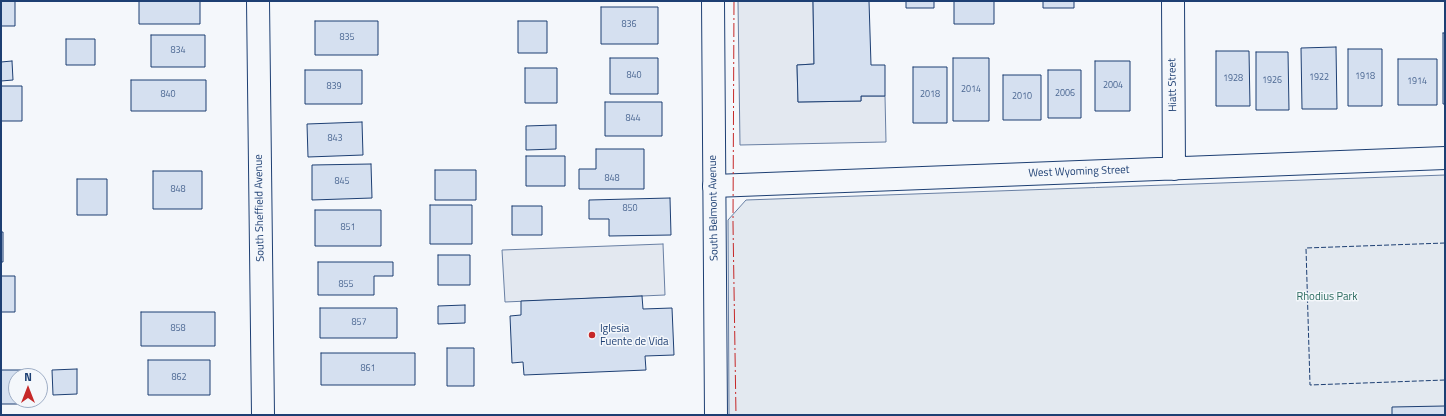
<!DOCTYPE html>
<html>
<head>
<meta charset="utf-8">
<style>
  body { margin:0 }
  #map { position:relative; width:1446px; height:416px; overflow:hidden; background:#f4f7fb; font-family:"Titillium Web",sans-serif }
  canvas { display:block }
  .frame { position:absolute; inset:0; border:2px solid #1d3f73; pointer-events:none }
  .north { position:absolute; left:8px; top:368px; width:40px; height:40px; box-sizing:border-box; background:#f4f7fb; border:1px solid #9eadc5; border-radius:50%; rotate:0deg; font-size:11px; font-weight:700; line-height:16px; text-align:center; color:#1d3f73 }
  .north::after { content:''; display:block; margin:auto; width:14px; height:18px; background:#c62828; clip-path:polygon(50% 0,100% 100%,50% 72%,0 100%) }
</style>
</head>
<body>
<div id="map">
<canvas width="1446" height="416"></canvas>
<div class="frame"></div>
<div class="north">N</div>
</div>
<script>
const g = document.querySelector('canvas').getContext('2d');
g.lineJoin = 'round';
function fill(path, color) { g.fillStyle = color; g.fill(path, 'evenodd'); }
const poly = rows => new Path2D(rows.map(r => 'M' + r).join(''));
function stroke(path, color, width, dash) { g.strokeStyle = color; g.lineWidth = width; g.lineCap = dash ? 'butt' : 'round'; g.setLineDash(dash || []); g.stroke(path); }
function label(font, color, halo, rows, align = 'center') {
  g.font = font + ' "Titillium Web",sans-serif'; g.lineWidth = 3; g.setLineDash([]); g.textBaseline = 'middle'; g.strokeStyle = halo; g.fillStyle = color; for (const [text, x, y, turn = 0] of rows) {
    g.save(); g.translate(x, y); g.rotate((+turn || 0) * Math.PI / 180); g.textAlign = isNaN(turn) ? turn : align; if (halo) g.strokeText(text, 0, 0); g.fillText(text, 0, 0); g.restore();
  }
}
const green = poly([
  [1445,175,1445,415,729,415,728,220,746,200,1445,175]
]);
fill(green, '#e3e9f0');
stroke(green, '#687fa3', 1);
const parking = poly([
  [738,1,813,1,814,64,797,65,798,102,861,101,861,96,885,96,886,142,740,145,738,1],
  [663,244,665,295,505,302,502,250,663,244]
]);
fill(parking, '#e3e8f0');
stroke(parking, '#687fa3', 1);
const building = poly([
  [1,1,15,1,15,26,1,26,1,1],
  [139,1,200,1,200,24,139,24,139,1],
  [813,1,869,1,871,65,885,65,885,96,861,96,861,101,798,102,797,65,814,64,813,1],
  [906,1,934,1,934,8,906,8,906,1],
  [954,1,994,1,994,24,954,24,954,1],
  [1043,1,1074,1,1074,8,1043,8,1043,1],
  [601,7,658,7,658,44,601,44,601,7],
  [315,21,378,21,378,55,315,55,315,21],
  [518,21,547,21,547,53,518,53,518,21],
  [1443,33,1445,33,1445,104,1443,104,1443,33],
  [151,35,205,35,205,67,151,67,151,35],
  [66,39,95,39,95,65,66,65,66,39],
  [1336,47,1337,109,1302,109,1301,48,1336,47],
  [1348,49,1382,49,1382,106,1348,106,1348,49],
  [1216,51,1249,51,1250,106,1216,106,1216,51],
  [1256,52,1288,52,1289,110,1256,110,1256,52],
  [610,58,658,58,658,94,610,94,610,58],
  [953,58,989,58,989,121,953,121,953,58],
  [1398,59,1437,59,1437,105,1398,105,1398,59],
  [12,61,13,80,1,81,1,62,12,61],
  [1095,61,1130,61,1130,111,1095,111,1095,61],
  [913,67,947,67,947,123,913,123,913,67],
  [525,68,557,68,557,103,525,103,525,68],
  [305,70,362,70,362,104,305,104,305,70],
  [1048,70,1081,70,1081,118,1048,118,1048,70],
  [1003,75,1041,75,1041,120,1003,120,1003,75],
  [131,80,206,80,206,111,131,111,131,80],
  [1,86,22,86,22,121,1,121,1,86],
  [605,102,662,102,662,136,605,136,605,102],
  [362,122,363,155,308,157,307,124,362,122],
  [556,125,556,149,526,150,526,126,556,125],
  [596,149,644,149,644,189,579,189,579,169,596,169,596,149],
  [526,156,565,156,565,186,526,186,526,156],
  [371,164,372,198,312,200,312,165,371,164],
  [435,170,476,170,476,200,435,200,435,170],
  [153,171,202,171,202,209,153,209,153,171],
  [77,179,107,179,107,215,77,215,77,179],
  [670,198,671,235,609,236,609,219,589,219,589,200,670,198],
  [430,205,472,205,472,244,430,244,430,205],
  [512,206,542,206,542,235,512,235,512,206],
  [315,210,381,210,381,246,315,246,315,210],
  [1,232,3,232,3,262,1,262,1,232],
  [438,255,470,255,470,285,438,285,438,255],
  [318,262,393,262,393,276,374,276,374,295,318,295,318,262],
  [1,276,15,276,15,312,1,312,1,276],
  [642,296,643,309,672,308,674,355,645,356,646,370,524,375,523,362,512,363,510,316,521,315,521,301,642,296],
  [465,305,465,323,438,324,438,306,465,305],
  [320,308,397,308,397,338,320,338,320,308],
  [141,312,215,312,215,346,141,346,141,312],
  [447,348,474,348,474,386,447,386,447,348],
  [321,353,415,353,415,385,321,385,321,353],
  [148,360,210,360,210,395,148,395,148,360],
  [77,369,77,394,53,395,52,370,77,369],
  [1,370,26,370,26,376,16,376,16,400,26,400,26,404,1,404,1,370],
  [1445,406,1445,415,1392,415,1392,407,1445,406]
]);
fill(building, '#d5e0f0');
stroke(building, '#1d3f73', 1);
const minor = poly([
  [258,1,263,415],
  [1173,1,1174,169],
  [714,186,1445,158]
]);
const secondary = poly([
  [713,1,716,415]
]);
stroke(minor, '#1d3f73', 24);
stroke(secondary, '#1d3f73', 24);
stroke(minor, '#f4f7fb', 22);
stroke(secondary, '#f4f7fb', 22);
stroke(poly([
  [1445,243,1306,248,1310,385,1445,380]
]), '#1d3f73', 1, [5, 2]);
stroke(poly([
  [734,1,733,223,736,415]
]), '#c62828', 1, [14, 3, 2, 3]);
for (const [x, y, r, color] of [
  [592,335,4,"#c62828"]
]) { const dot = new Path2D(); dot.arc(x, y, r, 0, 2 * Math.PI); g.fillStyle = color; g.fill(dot); stroke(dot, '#f4f7fb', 1.5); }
label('9px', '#4b6792', null, [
  ["836",629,25],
  ["835",347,38],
  ["834",178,51],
  ["840",634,76],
  ["1918",1365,77],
  ["1922",1319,78],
  ["1928",1233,79],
  ["1926",1272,81],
  ["1914",1417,82],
  ["2004",1113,86],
  ["839",334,87],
  ["2014",971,90],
  ["2006",1065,94],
  ["840",168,95],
  ["2018",930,95],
  ["2010",1022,97],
  ["844",633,119],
  ["843",335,139],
  ["848",612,179],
  ["845",342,182],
  ["848",178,190],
  ["850",630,209],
  ["851",348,228],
  ["855",346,285],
  ["857",359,323],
  ["858",178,329],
  ["861",368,369],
  ["862",179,378]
]);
label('11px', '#1d3f73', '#f4f7fb', [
  ["Hiatt Street",1173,85,-91],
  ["West Wyoming Street",1079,172,-2],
  ["South Sheffield Avenue",260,208,-91],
  ["South Belmont Avenue",714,208,-91]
]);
label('11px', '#2c6c60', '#f4f7fb', [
  ["Rhodius Park",1327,297]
]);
label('11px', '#1d3f73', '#f4f7fb', [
  ["Iglesia",600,329],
  ["Fuente de Vida",600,342]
], 'left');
</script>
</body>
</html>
